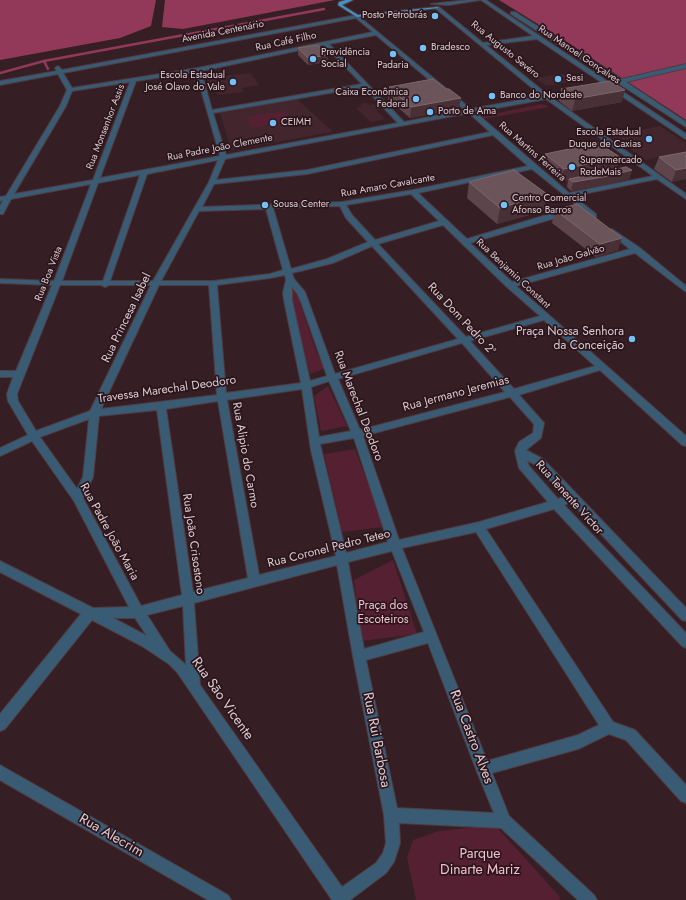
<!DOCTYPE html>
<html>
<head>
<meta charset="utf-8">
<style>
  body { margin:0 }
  canvas { display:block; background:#351f25 }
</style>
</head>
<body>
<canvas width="686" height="900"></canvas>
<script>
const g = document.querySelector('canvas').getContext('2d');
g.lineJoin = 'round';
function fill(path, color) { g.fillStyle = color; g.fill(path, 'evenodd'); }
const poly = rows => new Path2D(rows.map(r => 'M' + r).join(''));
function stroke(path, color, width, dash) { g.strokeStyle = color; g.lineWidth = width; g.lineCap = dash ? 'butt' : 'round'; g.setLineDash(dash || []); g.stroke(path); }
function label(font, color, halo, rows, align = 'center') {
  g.font = font + ' Jost,sans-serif'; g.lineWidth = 3.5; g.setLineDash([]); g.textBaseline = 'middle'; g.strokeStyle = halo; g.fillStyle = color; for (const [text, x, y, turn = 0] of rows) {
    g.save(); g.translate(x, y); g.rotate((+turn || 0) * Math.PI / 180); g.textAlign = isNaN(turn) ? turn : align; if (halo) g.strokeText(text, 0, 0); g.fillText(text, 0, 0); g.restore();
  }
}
fill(poly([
  [250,73,259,85,242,88,244,92,218,95,206,78],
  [570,73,581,80,547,86,535,78],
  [297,99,333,132,231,150,220,113],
  [367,103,369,105,374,104,380,109,376,110,385,119,371,122,356,108,362,106,360,104],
  [660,126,686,143,686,151,646,160,612,136]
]), '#42252d');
fill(poly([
  [541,104,546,105,549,107,484,119,480,117],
  [283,111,292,121,253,128,246,117],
  [292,285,297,294,317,354,326,368,310,374,291,301],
  [328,386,347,426,321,431,314,396],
  [355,449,384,527,342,532,324,454],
  [393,560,417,634,361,641,354,580],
  [495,825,559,896,560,900,416,900,407,857,413,840,439,831]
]), '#542032');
fill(poly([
  [0,0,156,0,151,26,120,38,0,60],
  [165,0,335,0,183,29,162,27],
  [499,0,686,0,686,120,567,42]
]), '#923858');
stroke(poly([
  [44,61,48,69],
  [0,73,44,61,324,9]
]), '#923858', 2.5);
const minor = poly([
  [468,0,480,0,449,5,431,4,468,0],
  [481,0,486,0,686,134,686,139,684,138,537,39,486,45,548,95,575,91,575,93,552,98,686,194,686,199,657,179,573,196,596,214,596,218,593,218,532,169,418,193,467,239,563,210,569,210,569,214,470,243,512,282,630,249,609,233,608,231,612,229,640,248,686,286,686,292,635,253,516,286,686,436,686,446,682,445,600,370,519,395,544,423,541,438,526,450,543,459,686,608,686,621,682,620,571,502,564,505,686,633,686,648,682,646,554,509,486,529,613,722,635,730,686,785,686,803,681,801,626,740,609,734,578,749,492,773,509,816,594,895,597,900,578,900,501,828,399,823,400,843,394,862,386,873,350,900,332,900,177,672,169,664,142,646,92,620,5,729,0,731,0,714,81,614,0,572,0,561,93,608,129,607,74,501,32,441,0,456,0,448,28,435,8,401,7,394,13,377,0,377,0,371,16,371,52,285,0,283,0,279,54,281,91,184,11,199,3,214,0,214,0,206,3,200,0,201,0,197,6,196,60,106,67,90,58,74,0,85,0,81,57,71,55,68,58,66,62,70,357,15,471,109,542,96,435,8,439,7,483,43,533,36,481,0],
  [356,18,373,32,198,68,72,88,63,73,356,18],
  [376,35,465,110,404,122,329,44,376,35],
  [324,45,362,84,212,110,201,71,324,45],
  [196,72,220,156,100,178,136,81,196,72],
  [130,82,93,180,14,194,66,106,72,91,130,82],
  [364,87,398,123,226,155,213,113,364,87],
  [546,99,653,176,569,193,475,112,546,99],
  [469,113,490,132,307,170,216,180,225,159,469,113],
  [493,135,528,166,413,190,342,202,202,207,214,184,307,174,493,135],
  [218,160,209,182,153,281,110,281,147,174,218,160],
  [140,175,103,281,62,281,98,183,140,175],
  [411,194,439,221,375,240,352,215,346,205,411,194],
  [340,206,346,218,368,242,327,259,291,269,273,208,340,206],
  [266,209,283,270,270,274,213,281,161,281,199,211,266,209],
  [443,225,507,287,540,316,466,337,378,244,443,225],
  [372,246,458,339,335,374,305,292,294,279,292,273,333,263,372,246],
  [285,275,286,280,283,293,284,300,301,383,226,393,217,285,270,278,285,275],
  [60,285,101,285,105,287,109,285,151,285,90,411,36,431,18,401,17,394,60,285],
  [159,285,209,285,217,395,101,409,159,285],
  [292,287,297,293,301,302,327,376,310,381,292,300,292,287],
  [544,320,595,366,514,389,470,341,544,320],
  [462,343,505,392,360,430,338,379,462,343],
  [329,381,351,431,319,437,311,387,329,381],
  [302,389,311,450,336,556,259,575,227,400,302,389],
  [510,397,534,424,533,433,519,442,515,451,519,468,548,502,479,522,399,540,363,436,510,397],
  [218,401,248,578,193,592,166,409,218,401],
  [157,410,182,595,141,606,83,498,93,477,99,416,157,410],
  [89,419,83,477,77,489,40,437,89,419],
  [354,438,388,542,346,553,320,444,354,438],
  [527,460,535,465,565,496,558,499,529,466,527,460],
  [476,532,599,725,578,735,487,761,402,548,476,532],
  [392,551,424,632,364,649,348,562,392,551],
  [337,565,353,656,384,815,386,843,383,853,376,863,342,887,200,685,194,603,337,565],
  [183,606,186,665,170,651,147,615,183,606],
  [113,618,135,618,147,636,113,618],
  [428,643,476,769,494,813,397,808,366,660,428,643],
  [511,12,515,12,622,79,686,64,686,68,626,82,686,122,686,127,511,14,511,12],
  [0,765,228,895,231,900,208,900,0,780,0,765]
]);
const major = poly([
  [346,0,353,0,342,5,358,15,437,7,439,8,357,17,338,5,339,2,346,0]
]);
stroke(minor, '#503b41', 2);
stroke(major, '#503b41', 2);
fill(minor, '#395c74');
fill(major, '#4491c2');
fill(poly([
  [298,48,328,55,328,62,308,65,298,55],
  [389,87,446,89,461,98,459,109,410,118,388,99],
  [561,89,622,102,572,111,559,101],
  [686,152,672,182,654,169,659,157],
  [545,154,620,157,616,169,632,170,629,179,607,184,571,191,567,187,568,180,561,182,543,166],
  [469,182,547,194,543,211,497,224,467,198],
  [555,210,618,250,596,257,552,223]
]), '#5e454c');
fill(poly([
  [328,55,328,62,308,65,308,58],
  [625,90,622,102,572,111,575,99],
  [461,98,459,109,410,118,411,107],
  [620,157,616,170,569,179,568,180,561,182,564,169],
  [686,168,686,179,672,182,676,170],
  [632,170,629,179,607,184,571,191,573,182],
  [547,194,543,211,497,224,500,208],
  [622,238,618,250,596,257,600,244]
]), '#483036');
const building = poly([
  [318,45,328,55,308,58,298,48,318,45],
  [433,79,446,89,449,89,461,98,411,107,389,87,433,79],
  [610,81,625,90,575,99,561,89,610,81],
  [598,143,620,157,564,169,545,154,598,143],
  [686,152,686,168,676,170,659,157,686,152],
  [626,167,632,170,609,176,573,182,569,179,626,167],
  [514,170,547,194,500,208,469,182,514,170],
  [577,204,622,238,600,244,555,210,577,204]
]);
fill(building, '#6b545a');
stroke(building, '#7d676d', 1);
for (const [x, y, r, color] of [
  [435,16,4,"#73c1f5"],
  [423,48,4,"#73c1f5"],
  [393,54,4,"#73c1f5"],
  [313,59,4,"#73c1f5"],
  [558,79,4,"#73c1f5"],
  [233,82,4,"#73c1f5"],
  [492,96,4,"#73c1f5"],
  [416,99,4,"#73c1f5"],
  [430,112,4,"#73c1f5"],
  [273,123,4,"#73c1f5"],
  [649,139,4,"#73c1f5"],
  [572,167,4,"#73c1f5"],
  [265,205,4,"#73c1f5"],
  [504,205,4,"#73c1f5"],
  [632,339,4,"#73c1f5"]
]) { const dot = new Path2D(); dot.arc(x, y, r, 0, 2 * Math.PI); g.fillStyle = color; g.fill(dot); stroke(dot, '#2b151c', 1.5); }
label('10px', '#ddcdd1', '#2b151c', [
  ["Posto Petrobrás",427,16,"right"],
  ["Bradesco",431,48],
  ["Previdência",321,53],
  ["Social",321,65],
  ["Padaria",393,66,"center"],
  ["Escola Estadual",225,76,"right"],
  ["José Olavo do Vale",225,88,"right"],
  ["Sesi",566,79],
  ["Caixa Econômica",408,93,"right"],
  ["Federal",408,105,"right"],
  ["Banco do Nordeste",500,96],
  ["Porto de Ama",438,112],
  ["CEIMH",281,123],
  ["Escola Estadual",641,133,"right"],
  ["Duque de Caxias",641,145,"right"],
  ["Supermercado",580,161],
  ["RedeMais",580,173],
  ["Centro Comercial",512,199],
  ["Afonso Barros",512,211],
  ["Sousa Center",273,205]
], 'left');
label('10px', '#ddcdd1', '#2b151c', [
  ["Avenida Centenário",223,32,-11],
  ["Rua Café Filho",286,42,-12],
  ["Rua Augusto Sevéro",505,50,39],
  ["Rua Manoel Gonçalves",579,55,34],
  ["Rua Monsenhor Assis",106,127,-69],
  ["Rua Padre João Clemente",220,148,-11],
  ["Rua Martins Ferreira",532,152,41],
  ["Rua Amaro Cavalcante",388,186,-10],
  ["Rua João Galvão",571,258,-16],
  ["Rua Boa Vista",49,274,-68],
  ["Rua Benjamin Constant",513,274,43]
]);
label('12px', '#ddcdd1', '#2b151c', [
  ["Rua Princesa Isabel",127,318,-64],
  ["Rua Dom Pedro 2ª",461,319,47],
  ["Travessa Marechal Deodoro",167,390,-8],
  ["Rua Jermano Jeremias",456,394,-15],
  ["Rua Marechal Deodoro",358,406,69],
  ["Rua Alipio do Carmo",245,455,80],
  ["Rua Tenente Victor",569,498,48],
  ["Rua Padre João Maria",109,532,61],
  ["Rua João Crisostono",193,544,82],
  ["Rua Coronel Pedro Teteo",329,549,-14]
]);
label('12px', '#ddcdd1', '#2b151c', [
  ["Praça Nossa Senhora",624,332],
  ["da Conceição",624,346]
], 'right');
label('12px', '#f4c0ce', '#2b151c', [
  ["Praça dos",383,606],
  ["Escoteiros",383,620]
]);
label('14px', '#ddcdd1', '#2b151c', [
  ["Rua São Vicente",222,699,55],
  ["Rua Castro Alves",471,737,69],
  ["Rua Rui Barbosa",376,740,79],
  ["Rua Alecrim",111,836,30]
]);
label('14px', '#f4c0ce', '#2b151c', [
  ["Parque",480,855],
  ["Dinarte Mariz",480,871]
]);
</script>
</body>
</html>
